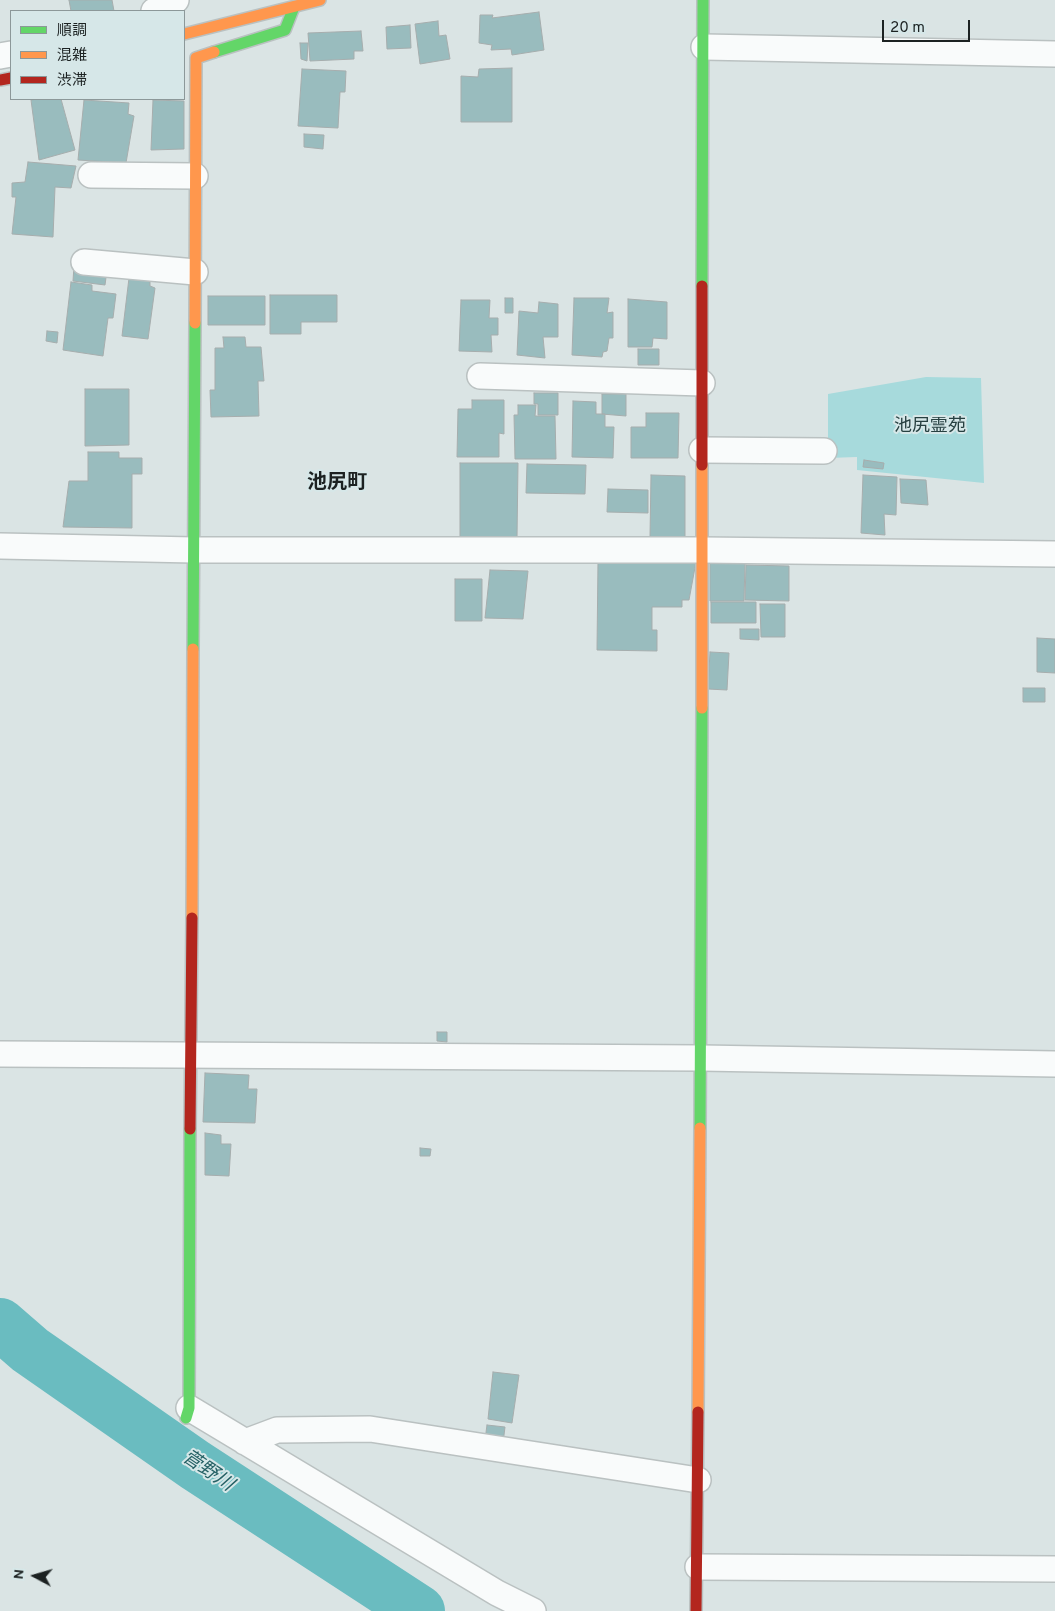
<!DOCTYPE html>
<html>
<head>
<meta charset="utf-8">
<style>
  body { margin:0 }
  #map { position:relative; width:1055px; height:1611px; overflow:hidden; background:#dae4e4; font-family:Overpass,"Noto Sans JP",sans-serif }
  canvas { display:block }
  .legend { position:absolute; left:10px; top:10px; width:175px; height:90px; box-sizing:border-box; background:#d6e7e8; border:1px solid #8c9899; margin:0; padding:6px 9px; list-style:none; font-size:15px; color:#1c2222 }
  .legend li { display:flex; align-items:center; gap:10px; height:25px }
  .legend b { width:25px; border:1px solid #8c9899 }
  .north { position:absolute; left:10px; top:1551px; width:50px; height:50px; -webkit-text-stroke:4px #d6e7e8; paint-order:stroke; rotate:276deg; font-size:14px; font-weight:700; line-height:20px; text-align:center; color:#1c2222 }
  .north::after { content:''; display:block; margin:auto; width:18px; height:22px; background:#1c2222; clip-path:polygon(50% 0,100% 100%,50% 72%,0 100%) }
  .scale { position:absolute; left:882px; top:20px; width:88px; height:22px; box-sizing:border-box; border:2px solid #1c2222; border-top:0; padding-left:6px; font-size:15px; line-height:18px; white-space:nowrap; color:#1c2222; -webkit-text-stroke:4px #d6e7e8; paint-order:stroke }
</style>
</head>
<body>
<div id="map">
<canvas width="1055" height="1611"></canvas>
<ul class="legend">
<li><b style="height:6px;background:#63d668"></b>順調</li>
<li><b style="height:6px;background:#ff974d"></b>混雑</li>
<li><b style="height:6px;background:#b3261e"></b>渋滞</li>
</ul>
<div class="north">N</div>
<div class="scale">20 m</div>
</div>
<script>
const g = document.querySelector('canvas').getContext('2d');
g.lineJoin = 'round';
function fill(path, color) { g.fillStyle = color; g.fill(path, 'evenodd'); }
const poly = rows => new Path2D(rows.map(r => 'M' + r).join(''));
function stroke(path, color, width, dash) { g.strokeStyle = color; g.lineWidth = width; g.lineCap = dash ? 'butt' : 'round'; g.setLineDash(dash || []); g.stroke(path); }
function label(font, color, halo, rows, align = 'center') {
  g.font = font + ' Overpass,"Noto Sans JP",sans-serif'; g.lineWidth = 4; g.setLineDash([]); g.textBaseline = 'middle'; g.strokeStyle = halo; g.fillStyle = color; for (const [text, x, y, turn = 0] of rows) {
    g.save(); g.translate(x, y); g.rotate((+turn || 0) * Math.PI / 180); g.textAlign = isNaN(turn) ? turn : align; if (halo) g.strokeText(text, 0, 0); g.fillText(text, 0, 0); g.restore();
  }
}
fill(poly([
  [926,377,981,378,984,483,857,470,857,457,828,458,828,394]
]), '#a7dadc');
stroke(poly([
  [0,1324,30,1350,195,1465,419,1611]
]), '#6abcc0', 52);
const building = poly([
  [69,0,112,0,114,11,71,11,69,0],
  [539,12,544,50,512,55,511,49,491,50,492,45,479,43,480,15,493,15,492,18,539,12],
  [438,21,439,36,446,35,450,59,420,64,415,24,438,21],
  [410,25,411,48,387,49,386,27,410,25],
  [361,31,363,51,354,51,354,59,310,61,308,33,361,31],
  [300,43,308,43,307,61,301,59,300,43],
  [512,68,512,122,461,122,461,76,478,77,479,69,512,68],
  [302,69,346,71,345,92,340,92,338,128,298,126,302,69],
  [37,99,61,99,75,150,39,160,31,100,37,99],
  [84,100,129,103,128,114,134,116,126,163,78,160,84,100],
  [153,100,184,101,184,149,151,150,153,100],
  [304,134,324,135,323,149,304,147,304,134],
  [28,162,76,166,71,188,55,187,53,237,12,234,16,197,12,197,12,183,25,182,28,162],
  [74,266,107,270,105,285,73,281,74,266],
  [129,278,150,281,150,286,155,288,148,339,122,336,129,278],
  [71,282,92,285,92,291,116,294,113,318,108,318,103,356,63,350,71,282],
  [270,295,337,295,337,322,301,322,301,334,270,334,270,295],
  [208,296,265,296,265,325,208,325,208,296],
  [505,298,513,298,513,313,505,313,505,298],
  [574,298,609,298,607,313,613,312,613,338,609,338,607,351,603,352,602,357,572,355,574,298],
  [628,299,667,302,667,339,653,338,652,347,628,347,628,299],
  [461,300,490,300,489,318,498,318,498,335,491,335,492,352,459,351,461,300],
  [539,302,558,304,558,337,543,337,545,358,517,355,519,311,538,313,539,302],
  [47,331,58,332,57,343,46,341,47,331],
  [223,337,245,337,246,347,261,347,264,381,258,381,259,416,211,417,210,390,215,390,215,348,224,348,223,337],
  [638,349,659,349,659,365,638,365,638,349],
  [85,389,129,389,129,445,85,446,85,389],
  [534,393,558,393,558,415,538,415,538,404,534,404,534,393],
  [602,394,626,394,626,416,602,414,602,394],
  [472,400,504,400,504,434,499,433,499,457,457,457,458,409,472,409,472,400],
  [573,401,596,402,596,414,605,414,605,427,614,427,613,458,572,457,573,401],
  [518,405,536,405,535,416,555,416,556,459,515,459,514,415,518,415,518,405],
  [646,413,679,413,678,458,631,458,631,427,646,427,646,413],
  [88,452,119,452,119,458,142,458,142,474,132,474,132,528,63,527,69,481,88,481,88,452],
  [864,460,884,463,883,469,863,467,864,460],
  [460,463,518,463,517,538,460,538,460,463],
  [527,464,586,465,585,494,526,493,527,464],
  [651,475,685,476,685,537,650,537,651,475],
  [863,475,897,477,896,515,884,514,885,535,861,533,863,475],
  [900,479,926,480,928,505,901,503,900,479],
  [608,489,648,490,648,513,607,512,608,489],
  [598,561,696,562,689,600,682,600,682,607,652,607,652,630,657,630,657,651,597,650,598,561],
  [710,562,745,562,744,601,710,601,710,562],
  [746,565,789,566,789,601,745,600,746,565],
  [490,570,528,571,523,619,485,618,490,570],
  [455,579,482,579,482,621,455,621,455,579],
  [711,602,756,602,756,623,711,623,711,602],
  [760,604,785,604,785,637,761,637,760,604],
  [740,629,759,629,759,640,740,639,740,629],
  [1037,638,1055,639,1055,673,1037,672,1037,638],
  [710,652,729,653,727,690,708,689,710,652],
  [1023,688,1045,688,1045,702,1023,702,1023,688],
  [437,1032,447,1032,447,1042,437,1041,437,1032],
  [205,1073,249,1075,248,1089,257,1089,255,1123,203,1122,205,1073],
  [205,1133,221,1135,221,1144,231,1144,229,1176,205,1175,205,1133],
  [420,1148,431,1149,430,1156,420,1156,420,1148],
  [493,1372,519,1375,512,1423,488,1419,493,1372],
  [487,1425,505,1427,503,1443,485,1440,487,1425]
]);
fill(building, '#99bcbe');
stroke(building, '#a6adad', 1);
const street = poly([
  [154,11,176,0],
  [704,47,1055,54],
  [0,56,11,54],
  [91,175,195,176],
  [84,262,195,272],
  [480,376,702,383],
  [702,450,824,451],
  [0,546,194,550,702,550,1055,554],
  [0,1054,701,1058,1055,1064],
  [189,1408,497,1593,533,1611],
  [245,1442,277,1430,370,1429,698,1480],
  [698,1567,1055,1569]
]);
const fast = poly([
  [214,52,285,30,294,7],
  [702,286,703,0],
  [193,649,195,323],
  [700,1128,702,708],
  [186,1418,189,1408,190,1129]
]);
const slow = poly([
  [184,34,320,0],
  [195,323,196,58,214,52],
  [702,708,702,465],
  [192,918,193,649],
  [698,1412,700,1128]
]);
const jam = poly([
  [0,80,11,78],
  [702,465,702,286],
  [190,1129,192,918],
  [696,1611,698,1412]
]);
stroke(street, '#bac1c1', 28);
stroke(fast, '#bac1c1', 14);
stroke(slow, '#bac1c1', 14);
stroke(jam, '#bac1c1', 14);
stroke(street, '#f9fbfb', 25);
stroke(fast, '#63d668', 11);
stroke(slow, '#ff974d', 11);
stroke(jam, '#b3261e', 11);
label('18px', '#274041', '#d6e7e8', [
  ["池尻霊苑",930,427]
]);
label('italic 19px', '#256165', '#d6e7e8', [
  ["菅野川",207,1472,34]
]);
label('bold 20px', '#1c2222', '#d6e7e8', [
  ["池尻町",337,484]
]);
</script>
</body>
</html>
